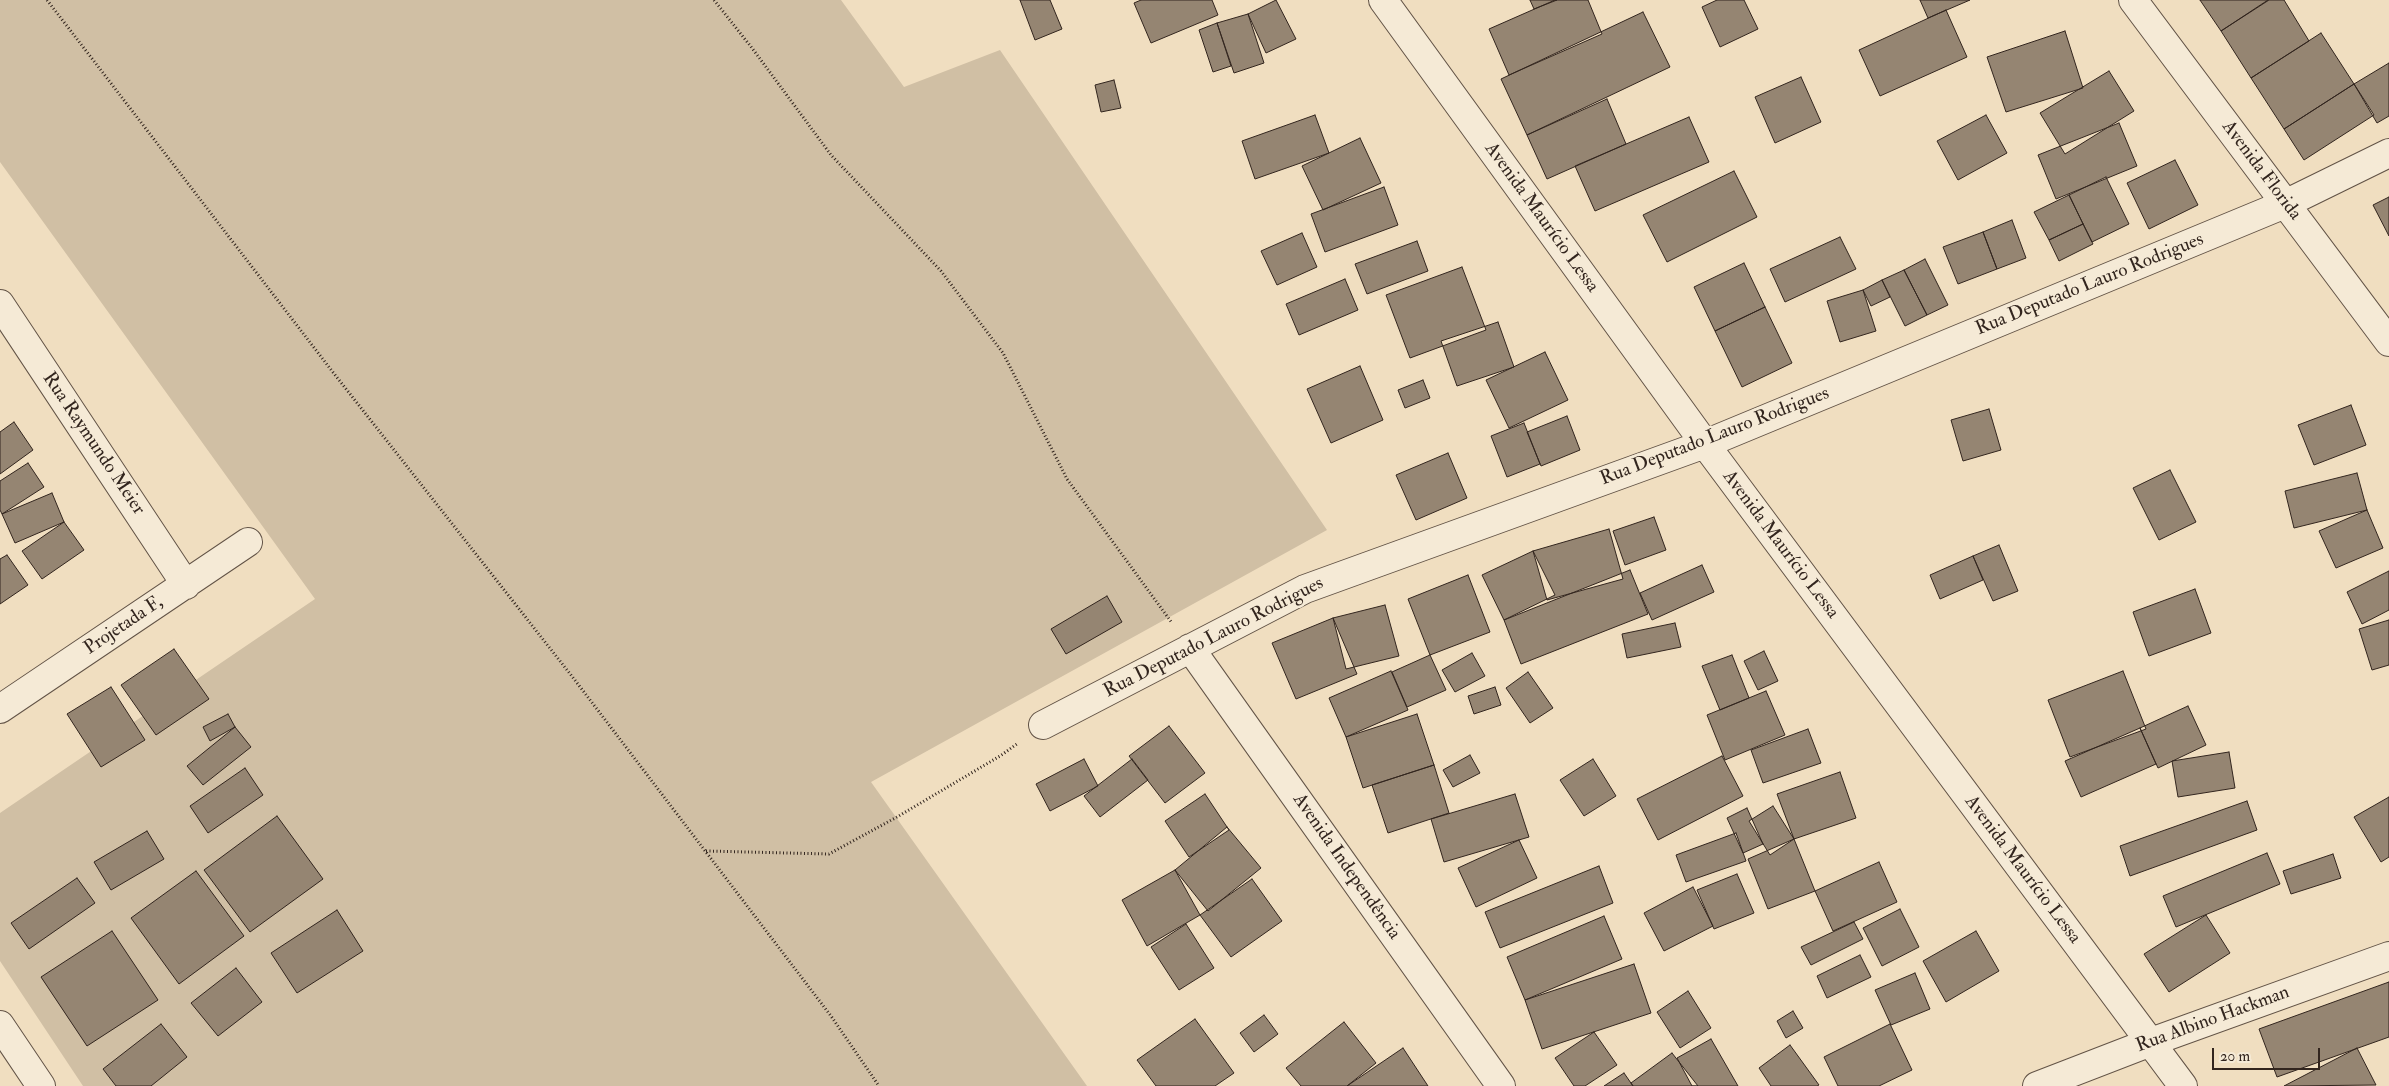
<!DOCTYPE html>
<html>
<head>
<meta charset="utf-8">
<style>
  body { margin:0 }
  #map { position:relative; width:2389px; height:1086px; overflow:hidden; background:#f0dec0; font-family:"IM FELL Double Pica",serif }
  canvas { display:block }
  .scale { position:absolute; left:2212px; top:1048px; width:108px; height:22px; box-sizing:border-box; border:2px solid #32251e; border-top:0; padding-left:6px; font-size:15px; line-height:18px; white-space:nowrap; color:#32251e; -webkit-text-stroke:4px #f5ead6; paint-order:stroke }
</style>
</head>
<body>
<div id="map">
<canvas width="2389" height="1086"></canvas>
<div class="scale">20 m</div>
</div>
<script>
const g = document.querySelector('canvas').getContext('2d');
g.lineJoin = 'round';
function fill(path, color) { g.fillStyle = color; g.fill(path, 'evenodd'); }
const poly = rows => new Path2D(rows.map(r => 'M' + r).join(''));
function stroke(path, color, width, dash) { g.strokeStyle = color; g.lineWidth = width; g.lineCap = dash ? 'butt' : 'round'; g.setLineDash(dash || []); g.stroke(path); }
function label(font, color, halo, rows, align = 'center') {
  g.font = font + ' "IM FELL Double Pica",serif'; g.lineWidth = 5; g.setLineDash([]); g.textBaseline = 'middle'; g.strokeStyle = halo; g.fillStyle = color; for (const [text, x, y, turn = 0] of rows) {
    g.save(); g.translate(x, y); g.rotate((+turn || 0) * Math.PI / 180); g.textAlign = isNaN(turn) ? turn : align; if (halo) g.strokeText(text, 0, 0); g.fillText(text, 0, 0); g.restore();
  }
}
fill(poly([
  [0,0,841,0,904,87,1000,50,1327,530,871,782,1087,1086,83,1086,0,961,0,813,315,599,0,162]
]), '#d0bfa4');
const building = poly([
  [1020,0,1050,0,1062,29,1035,40,1020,0],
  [1141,0,1212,0,1218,15,1151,43,1134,3,1141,0],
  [1276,0,1296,39,1266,53,1248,14,1276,0],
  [1530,0,1557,0,1534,9,1530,0],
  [1555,0,1588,0,1602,34,1509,75,1489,29,1555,0],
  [1717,0,1744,0,1758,29,1720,47,1702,7,1717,0],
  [1920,0,1970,0,1928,18,1920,0],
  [2200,0,2268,0,2221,31,2200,0],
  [2269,0,2284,0,2309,41,2251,78,2221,31,2269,0],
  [1946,10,1967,57,1880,96,1859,50,1946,10],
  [1643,12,1670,67,1527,135,1501,79,1643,12],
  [1248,14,1264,63,1234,73,1217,23,1248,14],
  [1217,23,1231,66,1213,72,1199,30,1217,23],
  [2065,31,2083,88,2006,112,1987,57,2065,31],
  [2321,33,2354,84,2284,129,2251,78,2321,33],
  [2389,63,2389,116,2377,123,2354,84,2389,63],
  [2109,71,2134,111,2065,154,2040,113,2109,71],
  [1801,77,1821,122,1775,143,1755,97,1801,77],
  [1114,80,1121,108,1101,112,1095,85,1114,80],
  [2354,84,2374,115,2304,160,2284,129,2354,84],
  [1607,99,1626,144,1547,179,1527,135,1607,99],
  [1315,115,1329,153,1255,179,1242,141,1315,115],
  [1986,115,2007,153,1958,180,1937,141,1986,115],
  [1689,117,1709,162,1595,211,1575,166,1689,117],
  [2119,123,2137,166,2056,199,2038,155,2119,123],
  [1360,138,1381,183,1323,210,1302,166,1360,138],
  [2175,160,2198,205,2149,229,2127,183,2175,160],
  [1734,171,1757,217,1667,262,1643,215,1734,171],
  [2106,177,2129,224,2092,242,2069,195,2106,177],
  [1384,187,1398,225,1325,252,1311,214,1384,187],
  [2069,195,2083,224,2049,240,2034,212,2069,195],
  [2389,197,2389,236,2373,205,2389,197],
  [2012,220,2026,258,1997,269,1983,232,2012,220],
  [2083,224,2093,244,2059,261,2049,240,2083,224],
  [1983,232,1997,269,1958,284,1943,247,1983,232],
  [1302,233,1317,267,1277,285,1261,251,1302,233],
  [1840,237,1856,269,1785,302,1770,269,1840,237],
  [1417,241,1428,271,1367,294,1355,264,1417,241],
  [1925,259,1948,305,1927,315,1904,270,1925,259],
  [1744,263,1765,307,1715,331,1694,287,1744,263],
  [1462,267,1486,330,1410,358,1386,295,1462,267],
  [1904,270,1927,315,1905,326,1882,280,1904,270],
  [1345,279,1358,310,1299,335,1286,304,1345,279],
  [1882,280,1890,297,1871,306,1863,290,1882,280],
  [1863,290,1876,331,1840,342,1827,301,1863,290],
  [1765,307,1792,363,1742,387,1715,331,1765,307],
  [1498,322,1514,367,1457,386,1441,341,1498,322],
  [1545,352,1568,400,1509,428,1486,380,1545,352],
  [1360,366,1383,420,1331,443,1307,389,1360,366],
  [1423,380,1430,398,1405,408,1398,390,1423,380],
  [2351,405,2366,445,2314,465,2298,425,2351,405],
  [1989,409,2001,450,1963,461,1951,420,1989,409],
  [1567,416,1580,450,1541,466,1527,432,1567,416],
  [14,422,33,450,0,474,0,432,14,422],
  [1524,423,1540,464,1507,477,1491,436,1524,423],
  [1448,453,1467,498,1416,520,1396,475,1448,453],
  [28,463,44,487,2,514,0,510,0,481,28,463],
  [2170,470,2196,522,2159,540,2133,488,2170,470],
  [2357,473,2367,510,2294,528,2285,491,2357,473],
  [52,493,64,522,15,543,2,514,52,493],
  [2367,510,2383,548,2336,568,2319,531,2367,510],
  [1654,517,1666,550,1625,565,1613,531,1654,517],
  [64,522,84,550,42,579,22,551,64,522],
  [1609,529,1623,579,1547,600,1533,551,1609,529],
  [1999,545,2018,591,1993,601,1973,556,1999,545],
  [1533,551,1555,595,1504,620,1482,575,1533,551],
  [7,555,28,585,0,604,0,559,7,555],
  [1973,556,1983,580,1940,599,1930,575,1973,556],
  [1702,565,1714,592,1652,620,1640,593,1702,565],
  [1630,570,1648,614,1521,664,1504,620,1630,570],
  [2389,571,2389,610,2362,624,2347,592,2389,571],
  [1468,575,1490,632,1430,655,1408,599,1468,575],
  [2195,589,2211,633,2149,656,2133,612,2195,589],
  [1107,596,1122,622,1066,654,1051,629,1107,596],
  [1385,605,1399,656,1346,669,1333,618,1385,605],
  [1333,618,1357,674,1296,699,1272,643,1333,618],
  [2389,620,2389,665,2372,670,2359,629,2389,620],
  [1675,623,1681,647,1627,658,1622,634,1675,623],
  [174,649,209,699,156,735,121,685,174,649],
  [1764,651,1778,681,1758,690,1744,661,1764,651],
  [1472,653,1485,676,1455,692,1442,670,1472,653],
  [1430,655,1446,690,1407,707,1392,672,1430,655],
  [1732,655,1749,698,1720,710,1702,666,1732,655],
  [1391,671,1408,710,1346,737,1329,698,1391,671],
  [2123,671,2146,729,2070,757,2048,700,2123,671],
  [1528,672,1553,708,1530,723,1506,688,1528,672],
  [111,687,145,740,101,767,67,714,111,687],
  [1495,687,1501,705,1474,714,1468,696,1495,687],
  [1766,691,1785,735,1725,760,1707,715,1766,691],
  [2188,706,2206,745,2158,768,2140,728,2188,706],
  [228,714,235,727,210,741,203,727,228,714],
  [1417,714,1434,765,1363,788,1346,737,1417,714],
  [1169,726,1205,773,1165,803,1129,756,1169,726],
  [235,727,251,747,203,785,187,766,235,727],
  [2140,728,2156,764,2081,797,2065,761,2140,728],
  [1808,729,1821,763,1763,783,1751,750,1808,729],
  [2229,752,2235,788,2178,797,2172,761,2229,752],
  [1470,755,1480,773,1453,787,1443,770,1470,755],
  [1722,756,1743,796,1658,840,1637,799,1722,756],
  [1084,759,1098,786,1050,811,1036,784,1084,759],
  [1132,759,1148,780,1100,817,1084,796,1132,759],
  [1593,759,1616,796,1584,816,1560,780,1593,759],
  [1434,765,1449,813,1388,833,1372,785,1434,765],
  [245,768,263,795,208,833,190,806,245,768],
  [1840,772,1856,818,1794,839,1777,794,1840,772],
  [1205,794,1229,830,1189,857,1165,821,1205,794],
  [1515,794,1529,837,1444,862,1431,819,1515,794],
  [2389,797,2389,857,2381,862,2354,817,2389,797],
  [2247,801,2257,830,2130,876,2120,846,2247,801],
  [1773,806,1794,839,1770,855,1749,821,1773,806],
  [1747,808,1763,844,1743,853,1727,818,1747,808],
  [277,816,323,879,250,932,204,870,277,816],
  [1227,827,1261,868,1208,911,1175,870,1227,827],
  [147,831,164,859,111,890,94,862,147,831],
  [1736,833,1746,861,1686,882,1676,855,1736,833],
  [1794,839,1815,891,1768,909,1748,859,1794,839],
  [1519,840,1537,878,1476,907,1458,868,1519,840],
  [2267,853,2280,884,2176,927,2163,896,2267,853],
  [2333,854,2341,878,2291,894,2283,871,2333,854],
  [1879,862,1897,902,1833,931,1815,891,1879,862],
  [1599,866,1613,903,1500,948,1485,912,1599,866],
  [1175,870,1200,915,1147,946,1122,900,1175,870],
  [196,871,244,936,179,984,131,918,196,871],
  [1737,874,1754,913,1714,929,1697,890,1737,874],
  [77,878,95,903,29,949,11,923,77,878],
  [1252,879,1282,921,1231,957,1200,915,1252,879],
  [1693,887,1713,926,1664,951,1644,913,1693,887],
  [1900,909,1919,947,1882,966,1863,928,1900,909],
  [337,910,363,951,297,993,271,953,337,910],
  [2206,915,2230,953,2169,992,2144,954,2206,915],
  [1604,916,1622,959,1525,1000,1507,957,1604,916],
  [1854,922,1863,939,1811,965,1801,947,1854,922],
  [1186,924,1214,968,1179,990,1151,947,1186,924],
  [112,931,158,1000,87,1046,41,977,112,931],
  [1976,931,1999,971,1946,1002,1923,961,1976,931],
  [1860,955,1871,977,1827,998,1817,976,1860,955],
  [1634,964,1651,1013,1542,1049,1525,1000,1634,964],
  [236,968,262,1002,218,1036,191,1003,236,968],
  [1915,973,1930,1009,1891,1025,1875,990,1915,973],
  [2389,982,2389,1037,2277,1077,2259,1029,2389,982],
  [1688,991,1711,1028,1680,1048,1657,1012,1688,991],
  [1793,1011,1803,1028,1786,1038,1777,1021,1793,1011],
  [1264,1015,1278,1034,1254,1052,1240,1033,1264,1015],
  [1195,1019,1234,1073,1215,1086,1156,1086,1137,1060,1195,1019],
  [1344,1022,1376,1063,1347,1086,1301,1086,1286,1068,1344,1022],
  [161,1024,187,1057,151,1086,116,1086,103,1069,161,1024],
  [1890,1024,1912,1070,1879,1086,1838,1086,1824,1057,1890,1024],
  [1594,1032,1617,1065,1585,1086,1574,1086,1555,1058,1594,1032],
  [1711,1039,1738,1086,1692,1086,1677,1058,1711,1039],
  [1790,1045,1819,1085,1817,1086,1771,1086,1759,1068,1790,1045],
  [1403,1048,1428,1086,1347,1086,1403,1048],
  [2357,1048,2376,1085,2284,1086,2357,1048],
  [1672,1053,1698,1086,1633,1086,1631,1083,1672,1053],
  [1624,1073,1633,1086,1604,1086,1624,1073]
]);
fill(building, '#958572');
stroke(building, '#32251e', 1);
const minor = poly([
  [1383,0,1705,444,2183,1086],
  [2133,0,2389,342],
  [0,304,186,585],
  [1190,648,1501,1086],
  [0,709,248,542],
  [1043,725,1305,589,1705,444,2285,204,2389,153],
  [0,1025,41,1086],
  [2037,1086,2151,1042,2389,956]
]);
stroke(minor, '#625346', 30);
stroke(poly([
  [47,0,332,371,571,675,831,1016,879,1086],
  [714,0,752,48,831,155,941,271,1003,353,1067,479,1172,623],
  [706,851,829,854,897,817,1000,756,1017,744]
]), '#32251e', 3, [1, 2.5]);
stroke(minor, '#f5ead6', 28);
label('19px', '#32251e', '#f5ead6', [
  ["Avenida Florida",2261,171,53],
  ["Avenida Maurício Lessa",1541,218,54],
  ["Rua Deputado Lauro Rodrigues",2090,285,-22],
  ["Rua Deputado Lauro Rodrigues",1715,437,-21],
  ["Rua Raymundo Meier",93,444,56],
  ["Avenida Maurício Lessa",1780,545,53],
  ["Projetada F,",124,626,-34],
  ["Rua Deputado Lauro Rodrigues",1214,638,-27],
  ["Avenida Independência",1346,867,55],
  ["Avenida Maurício Lessa",2022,870,53],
  ["Rua Albino Hackman",2213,1020,-20]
]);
</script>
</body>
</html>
